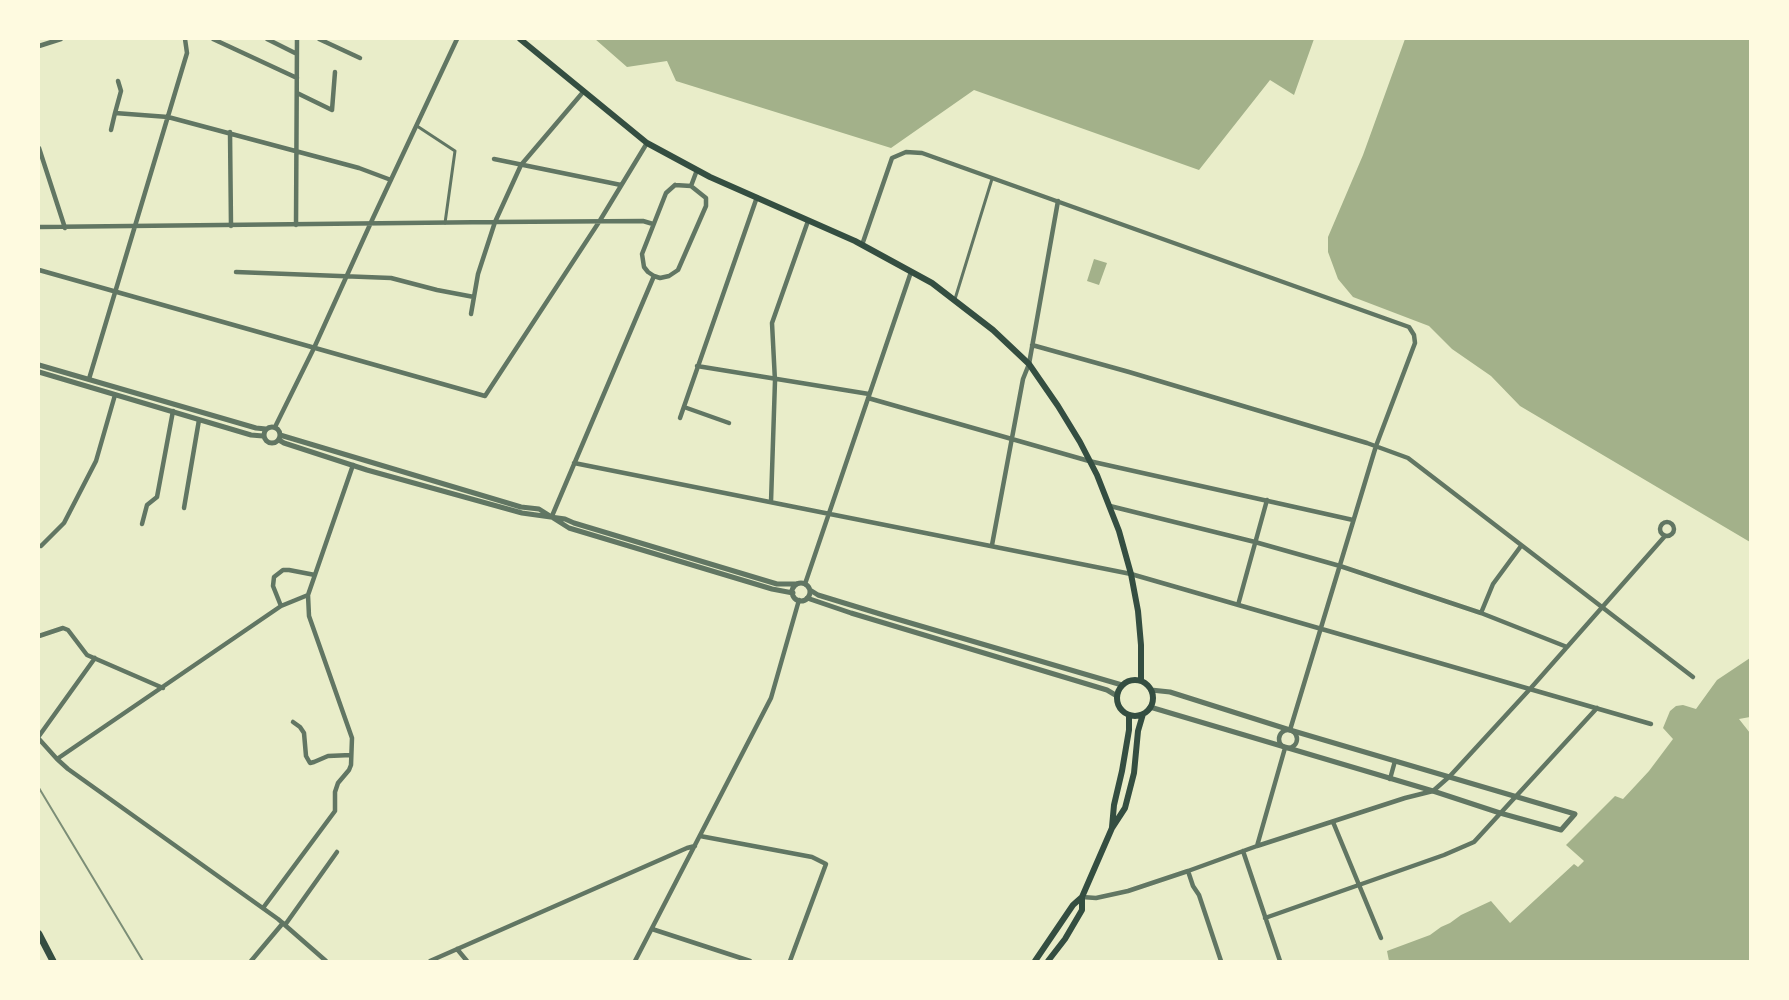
<!DOCTYPE html>
<html>
<head>
<meta charset="utf-8">
<style>
  body { margin:0 }
  #map { position:relative; width:1789px; height:1000px; overflow:hidden; background:#e9edc9; font-family:Ubuntu,sans-serif }
  canvas { display:block }
  .frame { position:absolute; inset:0; border:40px solid #fefae0; pointer-events:none }
</style>
</head>
<body>
<div id="map">
<canvas width="1789" height="1000"></canvas>
<div class="frame"></div>
</div>
<script>
const g = document.querySelector('canvas').getContext('2d');
g.lineJoin = 'round';
function fill(path, color) { g.fillStyle = color; g.fill(path, 'evenodd'); }
const poly = rows => new Path2D(rows.map(r => 'M' + r).join(''));
function stroke(path, color, width, dash) { g.strokeStyle = color; g.lineWidth = width; g.lineCap = dash ? 'butt' : 'round'; g.setLineDash(dash || []); g.stroke(path); }
fill(poly([
  [595,39,1314,39,1294,95,1270,80,1199,170,974,90,891,148,676,81,667,61,627,67],
  [1405,39,1750,39,1750,542,1520,406,1491,376,1452,349,1429,326,1353,297,1338,279,1328,252,1328,237,1363,155],
  [1094,259,1107,263,1099,285,1087,281],
  [1750,658,1750,717,1739,719,1750,733,1750,961,1389,961,1387,951,1430,935,1441,927,1450,923,1461,915,1491,901,1510,923,1574,864,1578,867,1584,861,1566,845,1615,796,1623,799,1649,771,1673,739,1663,728,1670,711,1676,706,1683,705,1696,709,1717,680]
]), '#a3b18a');
stroke(poly([
  [417,126,455,151,445,223],
  [955,299,992,179]
]), '#617663', 3);
stroke(poly([
  [213,39,297,78],
  [267,39,297,54],
  [319,39,360,58],
  [39,46,61,39],
  [118,81,121,91,115,113,168,117,359,168,391,180],
  [297,93,332,110,335,72],
  [111,130,115,113],
  [230,132,231,226],
  [39,148,65,228],
  [494,159,621,185],
  [675,185,691,186,706,198,706,206,678,270,669,276,660,278,654,276,648,272,644,267,642,254,666,193,675,185],
  [691,186,697,170],
  [296,225,297,39],
  [39,227,495,222,643,221,653,224],
  [862,245,892,158,906,152,922,153,1409,327,1414,335,1415,343,1376,446,1290,730],
  [39,270,485,396,599,222,647,143],
  [236,272,391,278,437,290,474,297],
  [471,314,478,274,495,222,521,165,584,91],
  [1032,345,1129,372,1367,443,1408,458,1693,677],
  [697,366,869,394],
  [89,379,187,53,185,39],
  [868,398,1089,461,1353,520],
  [684,407,729,423],
  [680,418,757,197],
  [275,427,314,348,373,218,457,39],
  [574,463,1131,574,1651,724],
  [771,502,775,381,772,323,808,221],
  [1110,506,1255,542,1340,566,1481,613,1567,647],
  [184,508,199,420],
  [552,516,654,276],
  '1660 529a7 7 0 1 1 14 0a7 7 0 1 1-14 0Z',
  [142,524,147,505,157,497,173,411],
  [992,545,1023,379,1029,364,1058,201],
  [41,546,64,523,96,461,115,395],
  [805,584,911,272],
  [1238,605,1267,500],
  [281,606,273,586,274,577,283,570,289,570,315,575],
  [1481,613,1493,584,1521,546],
  [39,636,63,628,68,630,87,655,163,688],
  [293,722,300,727,304,733,306,756,310,763,314,762,328,756,351,755],
  '1279 739a9 9 0 1 1 18 0a9 9 0 1 1-18 0Z',
  [39,736,95,658],
  [39,739,57,759,68,769,278,919,326,961],
  [57,759,281,606,308,595],
  [1390,779,1395,761],
  [1333,822,1381,938],
  [700,836,812,857,826,864,790,961],
  [1257,846,1285,748],
  [1243,851,1280,961],
  [1188,871,1193,886,1199,895,1221,961],
  [1082,897,1096,898,1128,891,1188,871,1257,846,1405,798,1433,791,1450,776,1530,689,1665,536],
  [263,908,335,811,335,792,338,783,349,770,351,765,352,738,309,616,308,595,353,465],
  [1265,918,1444,855,1474,842,1597,708],
  [285,925,337,852],
  [652,929,750,961],
  [457,949,467,961],
  [251,961,283,923],
  [430,961,687,848,695,846],
  [635,961,771,698,799,600]
]), '#617663', 4.5);
stroke(poly([
  [39,365,256,428,266,429],
  [39,372,251,435,263,436],
  '264 435a8 8 0 1 1 16 0a8 8 0 1 1-16 0Z',
  [280,435,521,507,539,509,569,528,772,589,793,593],
  [279,440,284,443,367,470,522,513,565,519,574,523,777,584,796,584],
  '792 592a9 9 0 1 1 18 0a9 9 0 1 1-18 0Z',
  [810,590,818,595,890,617,1122,685],
  [807,598,851,613,1107,690,1117,696],
  [1150,707,1433,791,1500,813,1561,830,1575,814,1290,730,1170,692,1151,690]
]), '#617663', 5);
stroke(poly([
  [520,39,647,143,710,177,855,241,932,283,993,330,1029,364,1058,406,1080,442,1097,475,1119,531,1131,574,1138,611,1141,645,1141,681],
  '1117 698a18 18 0 1 1 36 0a18 18 0 1 1-36 0Z',
  [1112,827,1114,805,1122,771,1129,730,1129,715],
  [1035,961,1073,905,1082,897],
  [1048,961,1065,939,1082,910,1082,897,1112,828,1125,808,1134,773,1138,731,1143,714]
]), '#344e41', 6);
stroke(poly([
  [39,934,53,961]
]), '#344e41', 7);
stroke(poly([
  [39,788,143,961]
]), '#7c8e77', 2);
</script>
</body>
</html>
